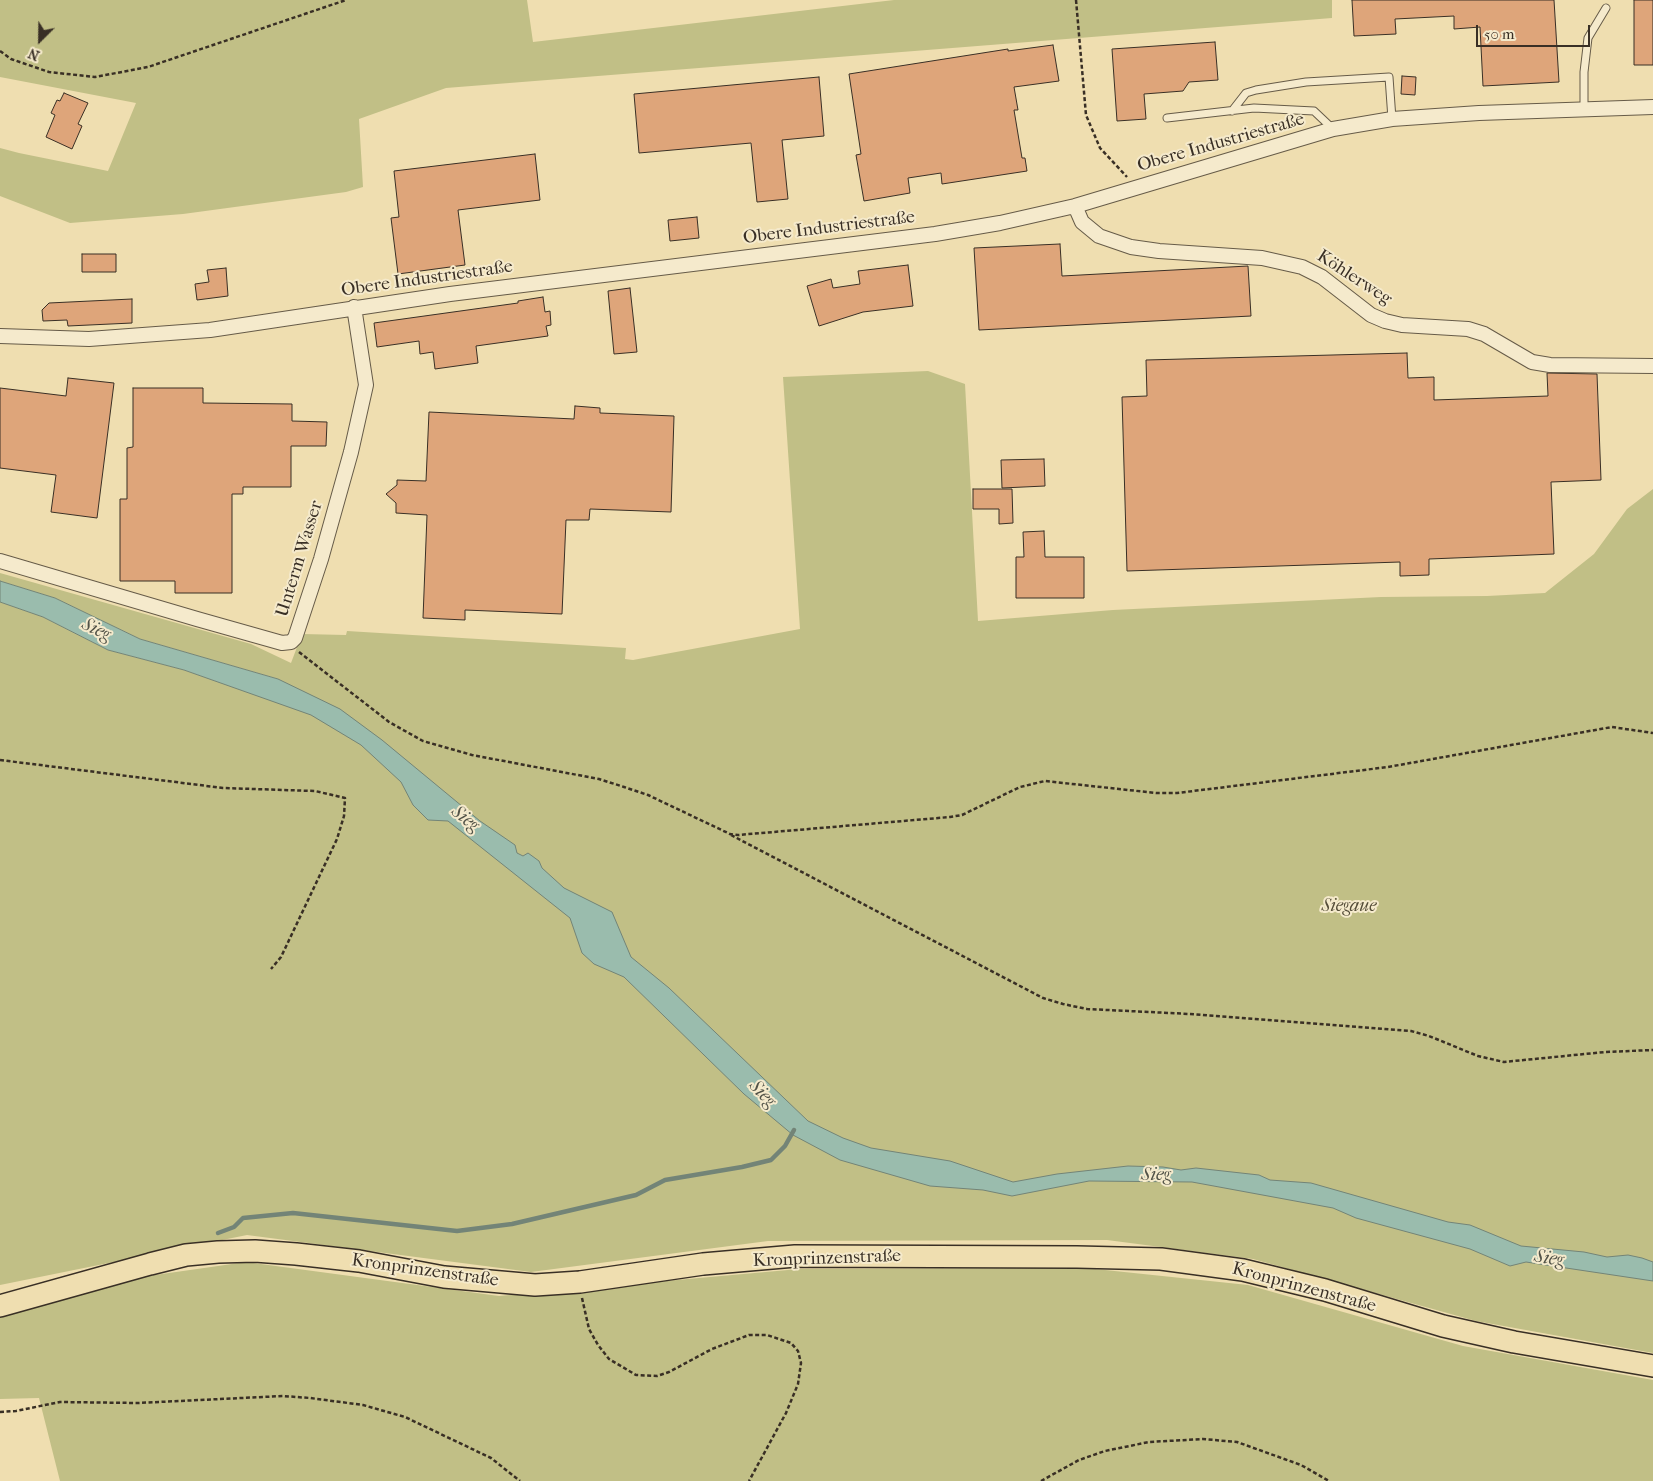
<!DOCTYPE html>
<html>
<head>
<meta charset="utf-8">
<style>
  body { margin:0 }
  #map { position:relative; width:1653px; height:1481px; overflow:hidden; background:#efdeb0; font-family:"IM FELL French Canon",serif }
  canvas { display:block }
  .north { position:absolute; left:15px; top:15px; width:50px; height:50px; -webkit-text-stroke:4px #f5eacc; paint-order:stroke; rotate:203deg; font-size:14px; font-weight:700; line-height:20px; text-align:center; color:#392f25 }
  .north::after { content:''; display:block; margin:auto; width:18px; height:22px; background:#392f25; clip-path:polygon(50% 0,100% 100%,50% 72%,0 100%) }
  .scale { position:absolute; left:1476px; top:25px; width:114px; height:22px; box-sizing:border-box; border:2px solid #392f25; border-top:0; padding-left:6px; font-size:15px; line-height:18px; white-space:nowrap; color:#392f25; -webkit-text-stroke:4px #f5eacc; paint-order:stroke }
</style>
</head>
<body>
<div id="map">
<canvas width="1653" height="1481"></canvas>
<div class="north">N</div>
<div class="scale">50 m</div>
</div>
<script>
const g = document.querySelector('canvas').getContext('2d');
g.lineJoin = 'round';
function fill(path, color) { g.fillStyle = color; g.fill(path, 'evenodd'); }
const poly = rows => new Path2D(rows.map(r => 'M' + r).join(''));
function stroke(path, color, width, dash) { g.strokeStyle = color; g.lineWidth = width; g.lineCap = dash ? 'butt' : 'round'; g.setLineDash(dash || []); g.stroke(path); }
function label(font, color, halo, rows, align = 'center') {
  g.font = font + ' "IM FELL French Canon",serif'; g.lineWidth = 4; g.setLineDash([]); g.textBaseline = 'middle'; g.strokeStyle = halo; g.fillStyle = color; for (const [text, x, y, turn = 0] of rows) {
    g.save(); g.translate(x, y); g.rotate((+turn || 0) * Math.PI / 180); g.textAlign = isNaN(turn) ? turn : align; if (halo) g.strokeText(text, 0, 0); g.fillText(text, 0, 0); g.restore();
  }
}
fill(poly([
  [0,0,527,0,533,42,894,0,1332,0,1332,18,446,88,359,119,363,187,346,192,183,214,70,223,0,196,0,148,19,153,108,171,136,103,0,77],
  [928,371,965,384,978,621,1113,610,1381,597,1487,596,1545,593,1594,554,1627,509,1653,489,1653,1353,1476,1321,1253,1259,1107,1240,768,1241,531,1272,247,1235,0,1285,0,602,43,617,108,650,184,670,277,702,278,679,140,639,55,598,0,581,0,573,251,644,291,663,302,634,346,635,347,631,626,648,625,659,633,660,800,629,783,377],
  [246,1262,499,1296,799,1269,1086,1268,1248,1285,1463,1346,1653,1380,1653,1481,60,1481,39,1398,0,1399,0,1316,148,1276]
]), '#c1bf86');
const water = poly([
  [0,581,55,598,140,639,278,679,340,709,382,740,480,821,515,845,517,853,523,856,528,853,539,861,542,868,564,888,612,912,631,957,669,988,808,1121,843,1138,871,1148,950,1161,1013,1182,1057,1174,1128,1166,1163,1167,1181,1170,1196,1168,1259,1175,1270,1180,1311,1183,1448,1222,1470,1225,1521,1246,1584,1252,1607,1257,1628,1255,1642,1258,1653,1262,1653,1281,1526,1262,1510,1266,1470,1249,1356,1218,1333,1208,1192,1182,1089,1181,1012,1196,983,1190,930,1186,840,1160,793,1135,744,1094,624,977,594,964,582,953,570,918,448,821,428,820,413,805,401,782,361,745,311,715,184,670,108,650,43,617,0,602,0,581]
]);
fill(water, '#9abcad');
stroke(water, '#738477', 1);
stroke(poly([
  [218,1233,234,1227,243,1218,293,1213,457,1231,512,1224,636,1195,665,1180,742,1167,771,1160,785,1146,794,1130]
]), '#738477', 4.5);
const building = poly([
  [1352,0,1554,0,1559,82,1483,86,1480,27,1454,29,1454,16,1395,19,1396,34,1354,36,1352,0],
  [1634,0,1653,0,1653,65,1634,65,1634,0],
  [1215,42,1218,80,1189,82,1183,91,1144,94,1146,119,1117,121,1112,49,1215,42],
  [1053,45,1059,81,1014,87,1018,110,1014,110,1022,158,1025,158,1027,171,942,184,941,173,908,178,910,193,864,201,856,155,861,154,849,74,1008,49,1008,51,1053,45],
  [1402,76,1416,77,1415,95,1401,94,1402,76],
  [819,77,824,136,782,140,788,199,757,202,751,143,639,153,634,94,819,77],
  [64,93,88,103,78,124,82,126,72,149,46,137,55,115,51,113,57,100,60,101,64,93],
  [535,154,540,200,458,210,465,265,398,274,391,218,399,217,394,171,535,154],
  [697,217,699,238,670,241,668,220,697,217],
  [1060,244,1062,276,1248,266,1251,316,979,330,974,248,1060,244],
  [82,254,116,254,116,272,82,272,82,254],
  [908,265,913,306,863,312,819,326,807,286,831,279,833,288,860,284,858,271,908,265],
  [226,268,228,296,197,300,195,284,209,282,207,270,226,268],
  [630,288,637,352,614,354,608,291,630,288],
  [543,297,545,312,550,311,551,325,546,326,548,336,476,346,478,363,435,369,433,352,420,354,419,341,377,347,374,323,518,303,518,301,543,297],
  [132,299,132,323,68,326,67,320,43,321,42,310,49,303,132,299],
  [1407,353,1408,378,1434,377,1434,400,1548,396,1547,373,1597,374,1601,480,1551,482,1554,554,1429,559,1429,575,1400,576,1400,562,1127,571,1122,397,1147,396,1146,360,1407,353],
  [68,378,114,383,97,518,51,512,56,475,0,468,0,388,66,396,68,378],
  [133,388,203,388,203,403,292,404,292,421,327,422,326,446,291,446,291,487,243,487,243,494,232,494,232,593,175,593,175,581,120,581,120,499,127,499,127,448,133,447,133,388],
  [575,406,600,408,600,413,674,416,671,512,590,509,589,520,566,520,562,614,465,610,465,620,423,618,427,515,396,513,396,503,386,494,397,485,397,480,426,481,429,412,574,419,575,406],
  [1044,459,1045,486,1002,488,1001,460,1044,459],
  [973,489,1012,489,1013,523,999,524,999,509,973,509,973,489],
  [1044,531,1045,557,1084,557,1084,598,1016,598,1016,557,1024,557,1023,532,1044,531]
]);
fill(building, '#dea57a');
stroke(building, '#392f25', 1);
const service = poly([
  [1584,109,1584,72,1588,38,1606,8],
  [1232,111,1246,93,1256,90,1306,82,1389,77,1392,119],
  [1167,118,1254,108,1314,111,1333,129]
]);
const minor = poly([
  [1075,206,1082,222,1099,236,1131,247,1159,251,1262,258,1302,267,1322,277,1371,315,1385,321,1402,325,1468,329,1484,334,1532,362,1550,365,1653,366],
  [0,336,89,339,210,330,450,294,935,234,1000,223,1075,206,1333,129,1392,119,1479,113,1653,107],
  [0,561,197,619,282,643,291,642,295,638,321,559,351,452,366,385,354,307]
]);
const primary = poly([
  [0,1306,150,1264,186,1255,218,1252,255,1251,296,1254,359,1261,444,1277,535,1285,580,1282,703,1264,795,1256,1077,1257,1161,1259,1243,1270,1325,1290,1443,1326,1514,1342,1653,1366]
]);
stroke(service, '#665b48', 9);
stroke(minor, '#665b48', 16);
stroke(primary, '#392f25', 24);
stroke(poly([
  [1076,0,1086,115,1100,148,1127,177],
  [0,51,11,59,49,72,95,77,148,67,346,0],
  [299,652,389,722,423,741,472,755,599,779,624,787,648,795,730,834,738,835,950,817,962,815,1020,787,1045,781,1156,793,1177,793,1388,767,1612,727,1653,733],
  [0,760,223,788,315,791,345,798,344,816,337,839,281,957,271,969],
  [731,835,1043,998,1063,1004,1087,1009,1190,1014,1411,1031,1429,1036,1478,1056,1504,1062,1605,1052,1653,1050],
  [582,1298,589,1329,598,1345,609,1359,636,1375,657,1376,669,1372,712,1349,749,1335,767,1335,791,1343,798,1351,801,1363,798,1384,786,1413,749,1481],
  [0,1412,16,1411,60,1402,137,1403,283,1396,310,1398,363,1405,405,1417,491,1458,520,1481],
  [1041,1481,1079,1460,1105,1451,1149,1442,1203,1439,1237,1442,1301,1465,1329,1481]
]), '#392f25', 2.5, [4, 2.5]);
stroke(service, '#f5eacc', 7);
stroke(minor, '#f5eacc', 14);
stroke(primary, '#efdeb0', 21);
label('18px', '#392f25', '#f5eacc', [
  ["Obere Industriestraße",1221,143,-16],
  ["Obere Industriestraße",829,228,-7],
  ["Köhlerweg",1354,278,33],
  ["Obere Industriestraße",427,279,-8],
  ["Unterm Wasser",300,559,-73],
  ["Kronprinzenstraße",827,1259,-2],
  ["Kronprinzenstraße",425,1271,8],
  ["Kronprinzenstraße",1304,1288,15]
]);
label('italic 18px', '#544c38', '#f5eacc', [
  ["Siegaue",1349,907]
]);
label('italic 19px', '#515247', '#f5eacc', [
  ["Sieg",96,630,25],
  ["Sieg",465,819,38],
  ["Sieg",762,1094,45],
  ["Sieg",1156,1175],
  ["Sieg",1549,1259,8]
]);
</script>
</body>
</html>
